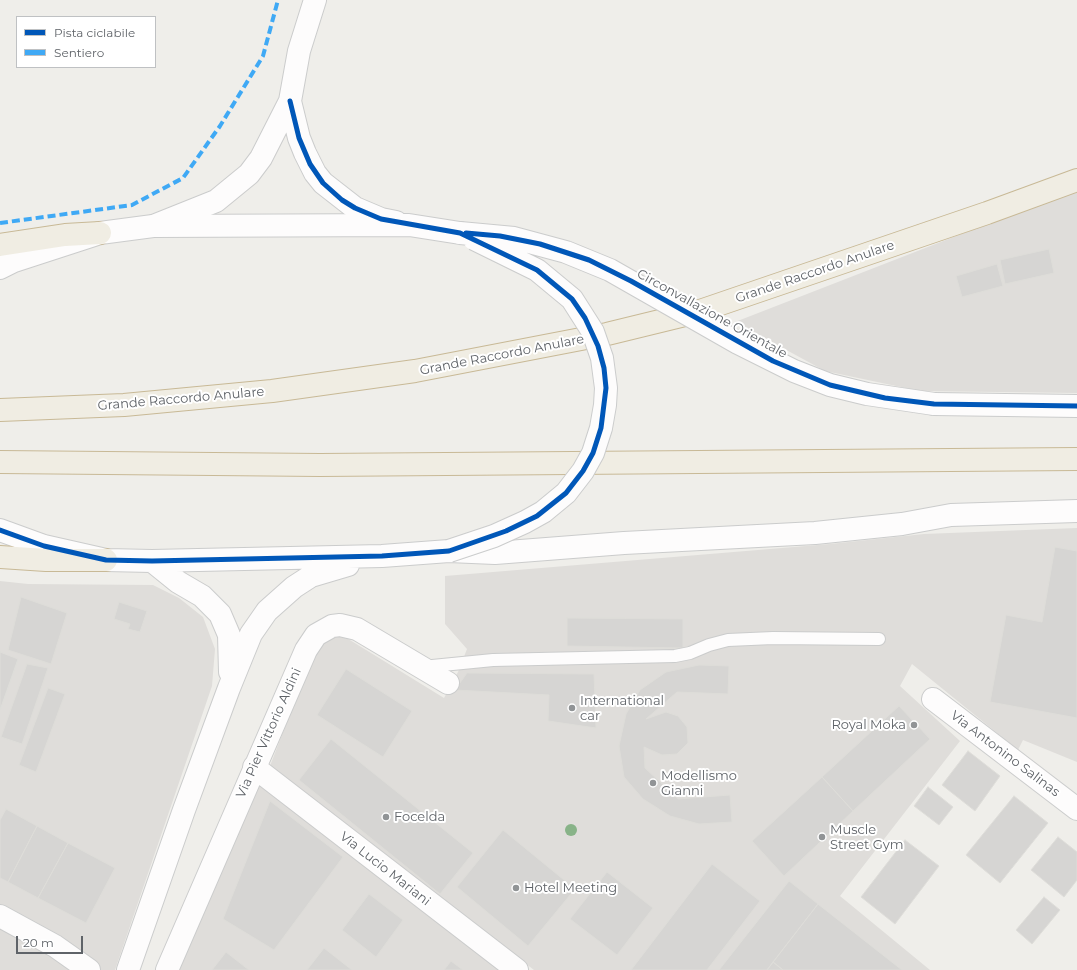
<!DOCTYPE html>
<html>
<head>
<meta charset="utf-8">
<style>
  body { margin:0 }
  #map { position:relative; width:1077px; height:970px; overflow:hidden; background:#efeeea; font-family:Montserrat,sans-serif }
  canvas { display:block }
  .legend { position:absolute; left:16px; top:16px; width:140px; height:52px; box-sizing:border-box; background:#fff; border:1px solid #bfc1c3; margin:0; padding:5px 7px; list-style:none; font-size:12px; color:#5f6368 }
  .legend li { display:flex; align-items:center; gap:8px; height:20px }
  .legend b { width:20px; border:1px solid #bfc1c3 }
  .scale { position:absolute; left:16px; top:936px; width:67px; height:18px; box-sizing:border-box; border:2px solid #5f6368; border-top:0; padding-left:5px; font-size:12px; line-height:14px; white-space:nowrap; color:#5f6368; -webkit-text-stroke:3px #fff; paint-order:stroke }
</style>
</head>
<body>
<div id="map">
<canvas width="1077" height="970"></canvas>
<ul class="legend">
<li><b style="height:5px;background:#0057b8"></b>Pista ciclabile</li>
<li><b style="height:5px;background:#3fa9f5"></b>Sentiero</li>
</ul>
<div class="scale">20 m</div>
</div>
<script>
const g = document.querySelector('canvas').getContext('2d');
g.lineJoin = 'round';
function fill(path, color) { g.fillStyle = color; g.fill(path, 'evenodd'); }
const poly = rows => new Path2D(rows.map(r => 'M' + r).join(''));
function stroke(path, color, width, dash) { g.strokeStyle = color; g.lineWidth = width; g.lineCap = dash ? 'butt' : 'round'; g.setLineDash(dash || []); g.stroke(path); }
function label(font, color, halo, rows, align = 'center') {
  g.font = font + ' Montserrat,sans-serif'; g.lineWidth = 4; g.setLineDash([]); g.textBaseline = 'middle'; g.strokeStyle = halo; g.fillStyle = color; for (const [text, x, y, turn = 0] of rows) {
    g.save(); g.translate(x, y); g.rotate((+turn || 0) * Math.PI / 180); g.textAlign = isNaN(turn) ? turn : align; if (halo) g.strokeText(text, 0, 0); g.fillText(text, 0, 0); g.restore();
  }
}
fill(poly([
  [1077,189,1077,393,920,391,825,371,735,322],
  [1077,528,1077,762,1023,740,1018,750,912,664,900,686,960,741,840,896,930,970,534,970,270,766,316,646,336,637,345,637,444,698,458,672,467,649,445,624,445,576,830,544,924,534],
  [0,581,28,584,153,585,179,598,203,617,215,649,212,686,115,970,0,970],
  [260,783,501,970,178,970]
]), '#dfddda');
const building = poly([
  [1049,249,1054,273,1005,284,1000,260,1049,249],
  [997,264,1003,286,962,297,956,276,997,264],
  [1055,547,1077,551,1077,718,990,702,1006,615,1042,622,1055,547],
  [21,597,67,613,51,664,8,650,21,597],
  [119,602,147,611,140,632,128,629,130,624,114,619,119,602],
  [567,618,683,619,683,648,567,646,567,618],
  [0,652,18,659,0,710,0,652],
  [27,664,48,668,22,744,1,737,27,664],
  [699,665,729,666,728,694,677,692,646,719,666,712,678,716,687,727,688,743,677,754,662,755,644,747,645,768,678,799,730,795,732,822,699,824,670,816,643,799,624,777,619,746,626,714,640,690,666,672,699,665],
  [346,669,412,711,383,757,317,715,346,669],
  [467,673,594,674,596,728,548,721,549,695,455,690,467,673],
  [48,688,65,694,36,772,19,765,48,688],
  [899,706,930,739,853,811,822,777,899,706],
  [331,739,473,853,440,894,299,780,331,739],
  [968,751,1000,776,975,811,942,785,968,751],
  [822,777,853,811,784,876,752,841,822,777],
  [928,787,953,807,939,825,914,806,928,787],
  [1014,796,1048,823,1000,883,966,855,1014,796],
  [270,801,343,857,274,950,223,919,270,801],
  [6,809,37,826,8,882,0,878,0,820,6,809],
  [37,826,68,843,38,898,8,882,37,826],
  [503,830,575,889,528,946,457,887,503,830],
  [1058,837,1077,852,1077,880,1064,897,1031,870,1058,837],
  [905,840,939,866,895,924,861,897,905,840],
  [68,843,115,868,86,923,38,898,68,843],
  [712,864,760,901,707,970,631,970,712,864],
  [607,872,653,908,617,955,570,919,607,872],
  [789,881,818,904,767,970,719,970,789,881],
  [369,894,403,920,376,957,342,930,369,894],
  [1044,897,1060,910,1032,944,1016,930,1044,897],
  [818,904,902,970,783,970,773,962,818,904],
  [324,948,352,970,307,970,324,948],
  [226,952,249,970,212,970,226,952],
  [451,961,463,970,444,970,451,961],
  [773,962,783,970,767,970,773,962]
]);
fill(building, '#d6d5d3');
stroke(building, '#deddd9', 1);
const service = poly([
  [422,667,493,660,675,656,690,653,709,645,728,640,773,638,879,639]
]);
const minor = poly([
  [290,101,299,138,305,153,315,173,323,183,355,208,381,219,396,222],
  [156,225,216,201,249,174,261,158,290,101,299,51,315,0],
  [933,699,1077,809],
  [254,767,517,970],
  [0,916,55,946,89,970],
  [167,970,306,650,316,635,332,626,340,625,357,629,448,683]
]);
const tertiary = poly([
  [0,268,14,261,100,233,153,226,409,225,460,233],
  [934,404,1077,406],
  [0,530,44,546,106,560,152,561,382,556,449,551,495,553,624,543,815,533,902,524,951,515,1077,511],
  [152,561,178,582,202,596,220,614,229,635,230,672],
  [128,970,184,810,229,688,251,634,267,611,294,587,311,576,348,565]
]);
const motorway = poly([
  [0,245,65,235,100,233],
  [0,410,124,405,272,391,415,371,607,334,697,312,987,213,1077,180],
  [0,462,320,465,1077,459],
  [0,557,46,560,106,560]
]);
stroke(service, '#cbcccc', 14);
stroke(minor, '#cbcccc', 24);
stroke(tertiary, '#cbcccc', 24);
stroke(motorway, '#c8b996', 24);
stroke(service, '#fdfcfc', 12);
stroke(minor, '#fdfcfc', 22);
stroke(tertiary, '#fdfcfc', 22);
stroke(motorway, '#f0ede3', 22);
const tertiaryBridge = poly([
  [460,233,514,238,566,252,610,270,738,343,794,371,830,385,867,394,934,404],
  [449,551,494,536,525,522,543,512,566,493,583,471,593,453,601,428,605,405,606,388,602,358,593,332,572,299,537,270,474,239]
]);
stroke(tertiaryBridge, '#cbcccc', 24, []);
stroke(tertiaryBridge, '#fdfcfc', 22);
stroke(poly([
  [0,223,132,205,183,178,220,126,263,56,278,0]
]), '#3fa9f5', 4, [8, 4]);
stroke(poly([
  [466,233,500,236,540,244,589,260,631,281,773,361,830,385,885,398,934,404,1077,406],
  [0,530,44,546,106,560,152,561,382,556,449,551,506,531,537,516,566,493,583,471,593,453,601,428,606,388,604,368,598,346,585,318,572,299,537,270,460,233,381,219,355,208,342,200,323,183,310,164,299,138,290,101]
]), '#0057b8', 5);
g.fillStyle = '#88b388';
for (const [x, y] of [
  [571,830]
]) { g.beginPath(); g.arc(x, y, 6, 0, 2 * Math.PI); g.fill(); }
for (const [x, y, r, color] of [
  [572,708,4,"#919496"],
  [914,725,4,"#919496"],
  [653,783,4,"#919496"],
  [386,817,4,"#919496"],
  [822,837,4,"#919496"],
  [516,888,4,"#919496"]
]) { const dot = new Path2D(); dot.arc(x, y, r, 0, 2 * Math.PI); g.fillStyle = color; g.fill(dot); stroke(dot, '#fff', 1.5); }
label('13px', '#5f6368', '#fff', [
  ["Grande Raccordo Anulare",815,272,-19],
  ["Circonvallazione Orientale",712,314,29],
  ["Grande Raccordo Anulare",502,355,-11],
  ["Grande Raccordo Anulare",181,399,-5],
  ["Via Pier Vittorio Aldini",269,733,-66],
  ["Via Antonino Salinas",1005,754,37],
  ["Via Lucio Mariani",385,869,38]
]);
label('13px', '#5f6368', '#fff', [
  ["International",580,701],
  ["car",580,716],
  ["Royal Moka",906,725,"right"],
  ["Modellismo",661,776],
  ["Gianni",661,791],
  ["Focelda",394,817],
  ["Muscle",830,830],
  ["Street Gym",830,845],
  ["Hotel Meeting",524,888]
], 'left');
</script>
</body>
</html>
